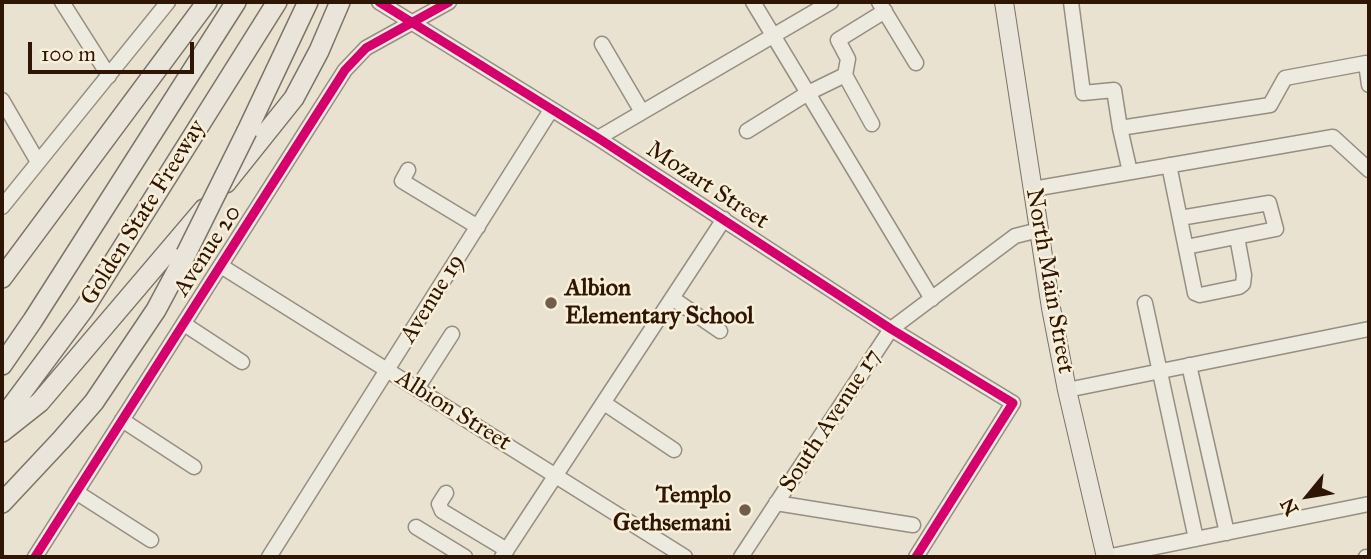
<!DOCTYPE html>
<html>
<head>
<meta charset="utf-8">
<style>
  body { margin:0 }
  #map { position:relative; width:1371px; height:559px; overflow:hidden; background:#eae2d0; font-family:"IM FELL Great Primer",serif }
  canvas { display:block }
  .frame { position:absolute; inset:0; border:4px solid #2f1503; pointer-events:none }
  .north { position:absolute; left:1273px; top:461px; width:70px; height:70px; -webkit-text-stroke:5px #f8efd9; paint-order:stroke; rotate:240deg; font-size:19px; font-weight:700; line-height:28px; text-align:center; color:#2f1503 }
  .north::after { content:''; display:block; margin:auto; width:24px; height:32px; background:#2f1503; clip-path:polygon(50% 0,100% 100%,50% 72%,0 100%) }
  .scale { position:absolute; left:28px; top:42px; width:166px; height:32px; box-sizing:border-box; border:4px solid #2f1503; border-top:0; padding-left:9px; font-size:21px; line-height:24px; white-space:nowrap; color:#2f1503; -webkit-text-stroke:5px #f8efd9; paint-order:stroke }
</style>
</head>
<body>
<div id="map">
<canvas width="1371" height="559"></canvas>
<div class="frame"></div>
<div class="north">N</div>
<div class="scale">100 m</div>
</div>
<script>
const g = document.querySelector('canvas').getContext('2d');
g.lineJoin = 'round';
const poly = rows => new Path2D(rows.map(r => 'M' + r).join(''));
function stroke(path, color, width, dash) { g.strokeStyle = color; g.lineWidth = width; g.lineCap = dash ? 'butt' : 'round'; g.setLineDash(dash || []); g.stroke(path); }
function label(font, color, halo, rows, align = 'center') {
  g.font = font + ' "IM FELL Great Primer",serif'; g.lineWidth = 5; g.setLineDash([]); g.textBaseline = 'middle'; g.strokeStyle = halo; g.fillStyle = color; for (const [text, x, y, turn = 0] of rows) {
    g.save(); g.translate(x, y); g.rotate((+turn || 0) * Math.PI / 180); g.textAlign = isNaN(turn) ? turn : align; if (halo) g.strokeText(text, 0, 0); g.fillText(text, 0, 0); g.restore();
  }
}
const minor = poly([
  [62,2,109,76],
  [379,2,598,138,891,329,1013,403,916,557],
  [753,2,932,299],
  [879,2,916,63],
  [1071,2,1083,93,1114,90,1120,128],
  [602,44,642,112],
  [2,100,38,162],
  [872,124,845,75,848,59,838,40,885,11],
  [747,131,808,93,845,75],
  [598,138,831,2],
  [1169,165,1195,293,1200,295,1239,287,1243,284,1244,275,1237,237],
  [408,170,402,181,478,227],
  [1130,172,1120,128,1270,105,1285,78,1366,63,1369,85],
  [1033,189,1333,137,1369,170],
  [2,207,168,2],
  [1180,218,1269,203,1276,229,1186,247],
  [221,266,685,557],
  [672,298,720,331],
  [1145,303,1196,539],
  [184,324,242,362],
  [1189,365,1227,533],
  [418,387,452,334],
  [1067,390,1369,329],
  [604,403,674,450],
  [122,420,194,467],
  [76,492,151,540],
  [446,493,439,504,442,511,507,550],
  [776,503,913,525],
  [416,527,465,557],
  [35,557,345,70,366,48,449,2],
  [269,557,551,110],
  [502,557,724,219],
  [741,557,891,329,1015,236,1039,230],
  [1106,557,1369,504],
  [1366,557,1369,557]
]);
const major = poly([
  [1004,2,1051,308,1067,390,1106,557]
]);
const highway = poly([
  [247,131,308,2],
  [226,183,294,98,319,51,340,2],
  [2,278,207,2],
  [2,365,33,320,236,2],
  [2,419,84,309,277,2],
  [2,432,40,402,204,209],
  [2,503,61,440,94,402,156,310,186,254]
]);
stroke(minor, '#968e82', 17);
stroke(major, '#7b7367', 20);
stroke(highway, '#7b7367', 22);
stroke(minor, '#edeae0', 14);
stroke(major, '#eae5db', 18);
stroke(highway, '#eae5db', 19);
const highwayBridge = poly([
  [186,254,247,131]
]);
stroke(highwayBridge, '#7b7367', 22, []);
stroke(highwayBridge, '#eae5db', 19);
stroke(poly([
  [379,2,598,138,891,329,1013,403,916,557],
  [35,557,345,70,366,48,449,2]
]), '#d6006c', 9);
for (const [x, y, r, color] of [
  [551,303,7,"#705d4b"],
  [745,510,7,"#705d4b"]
]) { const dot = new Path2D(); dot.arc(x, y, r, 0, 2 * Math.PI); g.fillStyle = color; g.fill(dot); stroke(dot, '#f8efd9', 2.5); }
label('24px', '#2f1503', '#f8efd9', [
  ["Mozart Street",707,186,33],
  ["Golden State Freeway",144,213,-58],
  ["Avenue 20",208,251,-57],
  ["North Main Street",1049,281,80],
  ["Avenue 19",433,299,-58],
  ["Albion Street",453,411,32],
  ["South Avenue 17",831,421,-57]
]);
label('bold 24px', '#2f1503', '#f8efd9', [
  ["Albion",565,289],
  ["Elementary School",565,317],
  ["Templo",731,496,"right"],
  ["Gethsemani",731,524,"right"]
], 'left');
</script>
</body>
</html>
